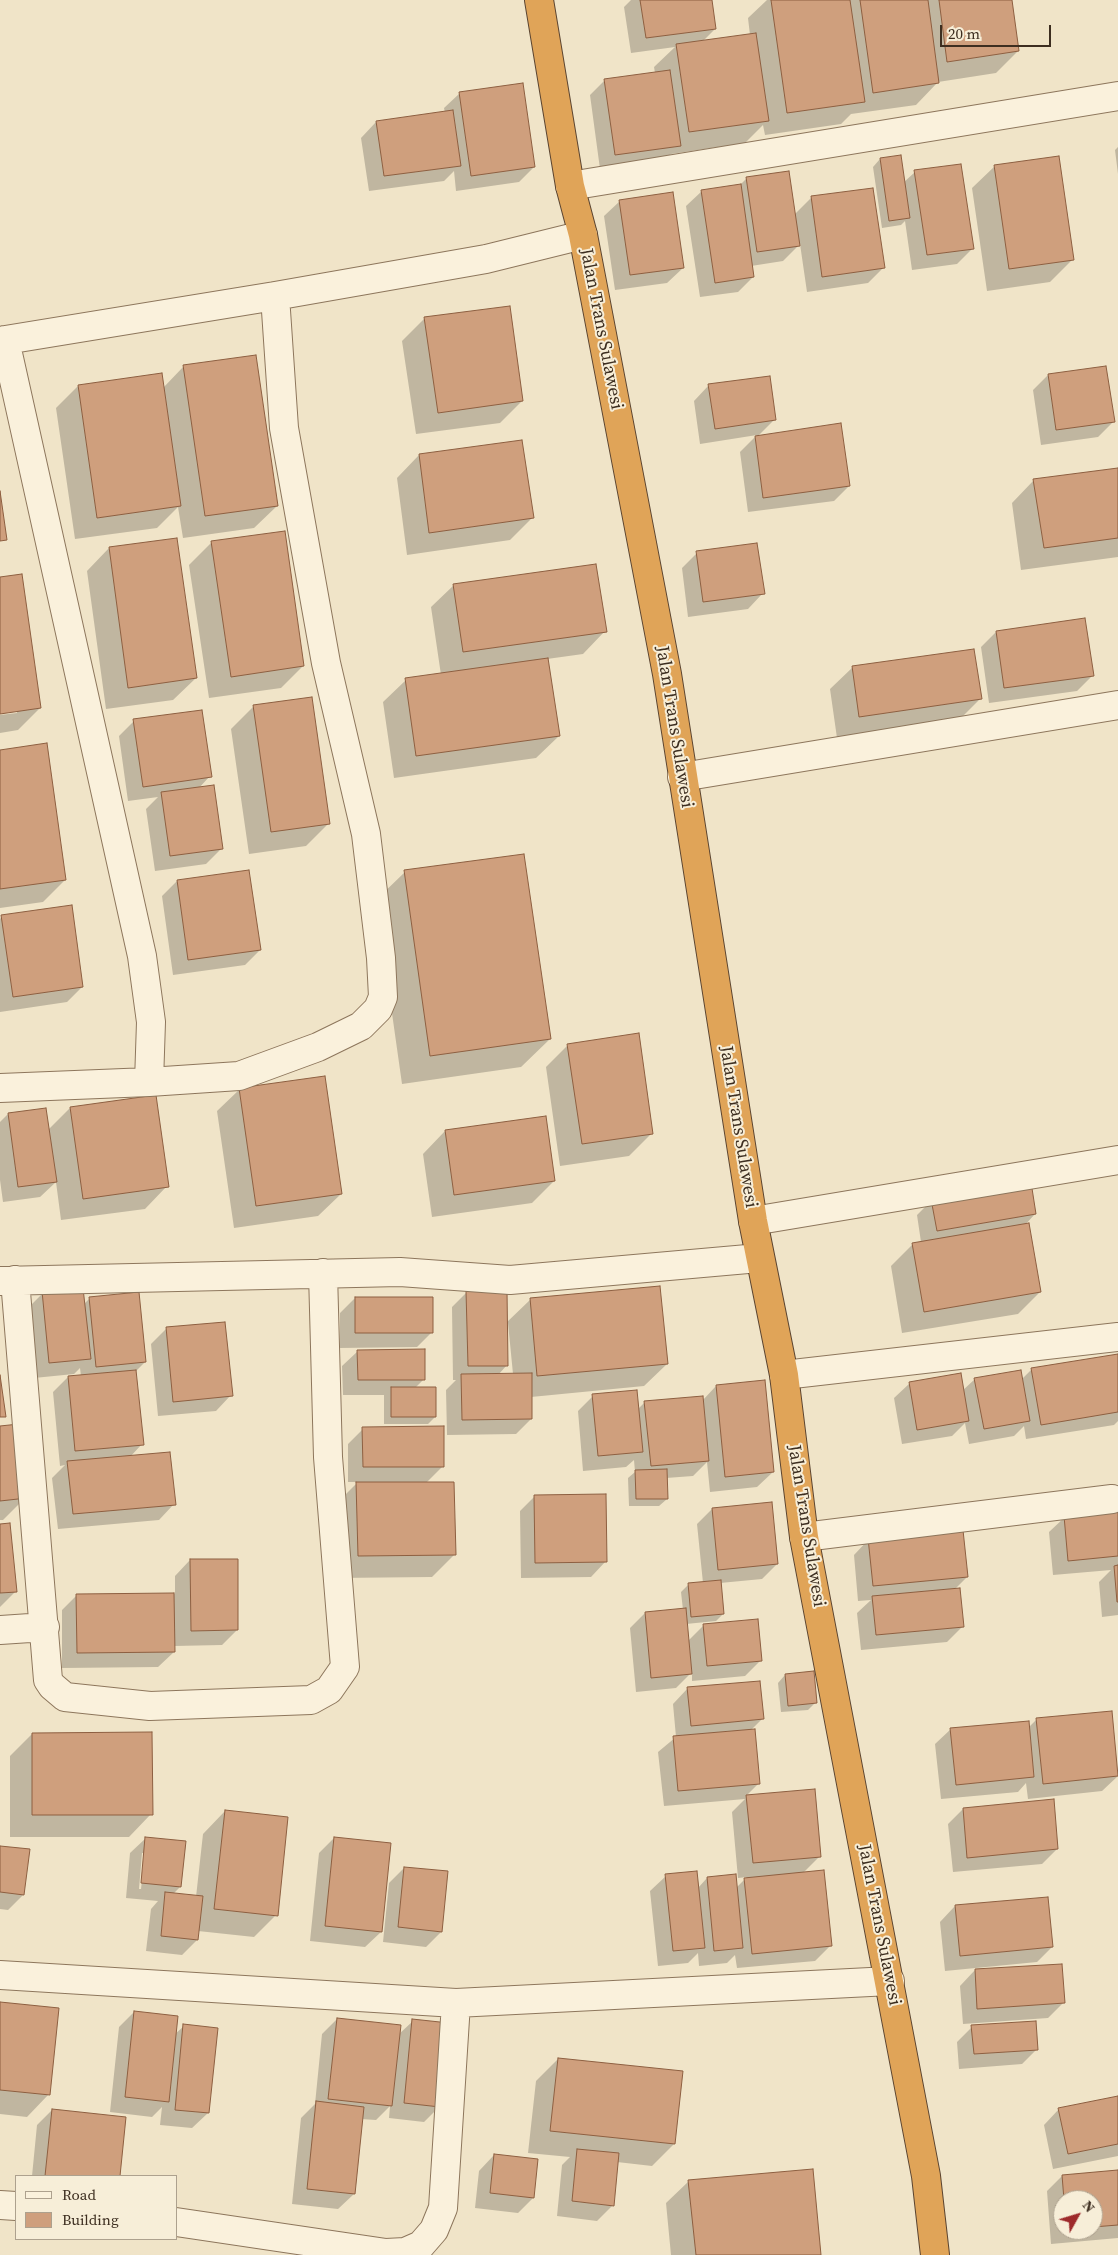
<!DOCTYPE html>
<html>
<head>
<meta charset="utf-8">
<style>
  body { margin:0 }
  #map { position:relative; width:1118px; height:2255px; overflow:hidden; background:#f0e4c8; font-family:"Source Serif 4",serif }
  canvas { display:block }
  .legend { position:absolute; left:15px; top:2175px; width:162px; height:65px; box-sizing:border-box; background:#f7eed8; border:1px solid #ada18e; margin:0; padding:6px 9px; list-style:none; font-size:15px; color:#3d2e20 }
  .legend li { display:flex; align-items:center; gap:10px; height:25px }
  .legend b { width:25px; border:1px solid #ada18e }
  .north { position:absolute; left:1053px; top:2190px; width:50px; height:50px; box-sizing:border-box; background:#f7eed8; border:1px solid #ada18e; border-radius:50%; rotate:51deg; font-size:14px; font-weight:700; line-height:20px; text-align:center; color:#3d2e20 }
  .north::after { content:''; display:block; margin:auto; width:18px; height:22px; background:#9e2a2b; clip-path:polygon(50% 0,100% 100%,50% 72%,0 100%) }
  .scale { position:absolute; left:940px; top:25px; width:111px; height:22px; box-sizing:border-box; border:2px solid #3d2e20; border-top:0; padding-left:6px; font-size:15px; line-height:18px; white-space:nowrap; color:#3d2e20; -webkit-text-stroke:4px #f7eed8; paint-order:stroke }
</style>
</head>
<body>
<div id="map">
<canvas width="1118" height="2255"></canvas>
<ul class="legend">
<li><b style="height:6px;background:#faf1dc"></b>Road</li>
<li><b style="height:14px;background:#cf9f7d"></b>Building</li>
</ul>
<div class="north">N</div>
<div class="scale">20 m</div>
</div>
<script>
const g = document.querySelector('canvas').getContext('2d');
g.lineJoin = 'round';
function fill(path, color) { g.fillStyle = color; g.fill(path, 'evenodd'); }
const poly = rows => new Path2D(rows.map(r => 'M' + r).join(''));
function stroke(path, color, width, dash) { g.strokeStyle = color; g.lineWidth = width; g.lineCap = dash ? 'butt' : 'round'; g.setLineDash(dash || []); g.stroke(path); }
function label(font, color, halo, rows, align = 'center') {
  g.font = font + ' "Source Serif 4",serif'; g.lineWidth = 4; g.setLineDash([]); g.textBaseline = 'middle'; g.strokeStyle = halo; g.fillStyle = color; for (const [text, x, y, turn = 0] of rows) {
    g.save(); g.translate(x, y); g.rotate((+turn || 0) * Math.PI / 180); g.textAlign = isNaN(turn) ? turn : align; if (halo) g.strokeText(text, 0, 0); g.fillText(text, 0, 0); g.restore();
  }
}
fill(poly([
  [631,0,711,0,715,29,702,42,750,35,748,18,767,0,1011,0,1018,51,996,73,938,82,916,105,851,114,841,124,765,135,763,125,745,143,671,154,664,161,600,169,590,95,605,80,655,73,654,67,675,47,631,53,624,7],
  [460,93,534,167,519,182,456,191,454,171,444,181,369,191,361,138,376,122,445,113,444,108],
  [1118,147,1118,174,1115,150],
  [880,159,903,183,915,172,973,248,957,264,912,270,905,221,901,225,882,228,873,167],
  [995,166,1072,260,1050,282,987,291,972,188],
  [747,178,794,215,811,198,883,268,868,283,807,292,800,244,783,261,751,266,753,277,738,292,700,297,686,206,702,191,739,186],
  [620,201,683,268,667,283,615,290,604,216],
  [424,319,522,401,500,423,416,434,402,341],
  [184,366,277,506,254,528,183,538,178,507,157,528,75,539,56,408,78,386,163,388],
  [1048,375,1113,422,1098,437,1041,445,1033,390],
  [709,385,774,420,758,436,849,486,834,501,748,512,740,452,757,435,700,444,694,401],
  [419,455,532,518,510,540,407,555,397,478],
  [1118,469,1118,557,1021,570,1012,503,1034,480],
  [176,539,196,678,173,700,106,709,87,571,109,548],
  [212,542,303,666,281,688,209,698,189,565],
  [697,553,763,593,748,609,688,617,682,568],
  [0,579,40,708,18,730,0,733,0,715,17,713,17,710,0,713],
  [454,585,605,631,583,654,547,659,559,736,536,758,394,778,383,702,406,680,441,675,431,607],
  [996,632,1092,676,1077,691,989,703,981,647],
  [853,667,980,699,958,721,837,738,830,689],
  [254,706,329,823,306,846,249,854,231,729],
  [134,721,210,776,198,789,222,848,206,864,155,871,146,809,158,797,128,801,119,736],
  [0,751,65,880,43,902,0,908],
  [405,872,550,1039,521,1067,402,1084,376,900],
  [177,881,260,950,245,965,173,975,162,896],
  [2,916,82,987,67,1002,0,1012,0,919],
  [568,1045,652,1133,629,1156,560,1166,546,1067],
  [240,1089,341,1194,318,1216,234,1228,217,1111],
  [70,1108,167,1186,145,1209,61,1220,56,1182,40,1197,3,1202,0,1180,0,1122,8,1114,48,1130],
  [445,1131,554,1181,532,1203,432,1217,423,1154],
  [932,1200,1035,1214,1024,1226,1040,1292,1018,1314,902,1333,891,1266,913,1244,921,1242,917,1215],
  [467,1292,506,1323,531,1299,667,1364,644,1386,531,1397,531,1419,516,1434,447,1435,446,1390,456,1380,453,1380,452,1307],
  [508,1323,513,1374,498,1375,507,1365,506,1324],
  [43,1293,84,1304,90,1298,145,1362,135,1372,142,1444,130,1457,174,1504,159,1520,58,1529,52,1478,65,1465,60,1466,53,1392,68,1377,81,1376,80,1368,74,1374,34,1378,28,1308],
  [355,1298,432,1332,417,1347,340,1348,340,1313],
  [167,1328,231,1395,216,1411,158,1416,151,1344],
  [358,1351,424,1379,415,1388,435,1417,428,1424,384,1424,384,1395,343,1395,342,1366],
  [1118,1355,1118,1421,1114,1425,1026,1439,1024,1426,1014,1436,969,1444,965,1423,952,1436,902,1444,894,1398,910,1383,962,1391,975,1379,1022,1379,1032,1369],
  [716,1386,773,1472,757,1487,710,1492,707,1462,693,1476,666,1478,667,1499,659,1506,629,1506,628,1478,635,1472,634,1460,626,1467,583,1471,578,1411,593,1396,638,1409,645,1402,703,1400],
  [0,1427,25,1498,3,1520,0,1520],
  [363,1429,443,1466,426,1483,454,1555,432,1577,336,1578,334,1506,358,1482,348,1482,348,1444],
  [535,1496,606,1561,591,1577,521,1578,520,1511],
  [712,1509,777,1564,762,1579,720,1583,723,1614,716,1621,686,1624,688,1641,704,1625,760,1661,745,1676,692,1681,692,1672,676,1688,636,1692,630,1628,645,1613,683,1610,681,1592,688,1585,703,1583,697,1524],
  [1118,1512,1118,1615,1102,1617,1099,1582,1111,1570,1053,1575,1049,1532,1065,1517],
  [0,1525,16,1591,0,1607],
  [869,1539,967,1577,954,1590,963,1626,947,1642,861,1650,857,1613,871,1600,858,1601,854,1555],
  [190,1560,237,1630,222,1645,174,1646,174,1652,158,1667,62,1668,62,1610,77,1595,175,1594,175,1576],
  [785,1675,816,1702,808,1710,781,1712,778,1683],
  [688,1688,762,1719,751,1730,759,1783,746,1796,814,1790,820,1856,803,1873,830,1946,815,1961,737,1968,735,1955,727,1963,699,1966,698,1953,688,1963,658,1966,650,1891,666,1876,698,1888,707,1878,736,1888,747,1877,738,1878,732,1812,745,1799,664,1806,658,1752,676,1737,673,1704],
  [1037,1719,1118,1776,1102,1791,1028,1799,1026,1783,1018,1792,941,1799,935,1744,951,1729,1028,1728],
  [32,1734,151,1814,129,1837,10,1837,10,1756],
  [963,1809,1057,1849,1042,1864,953,1872,948,1824],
  [225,1811,276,1915,254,1937,198,1931,197,1940,182,1955,146,1951,151,1909,158,1901,126,1898,130,1853,146,1838,180,1887,173,1894,196,1897,203,1834],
  [142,1853,145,1853,141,1889,139,1889],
  [334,1838,381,1932,365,1947,310,1941,319,1853],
  [0,1847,23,1895,8,1910,0,1909],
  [404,1868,447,1872,441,1932,426,1947,383,1942,389,1883],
  [955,1906,1052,1947,1037,1962,945,1971,940,1922],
  [975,1970,1063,2003,1048,2018,963,2024,960,1986],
  [0,2004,49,2094,27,2117,0,2114],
  [134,2012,174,2035,184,2026,217,2029,208,2113,192,2128,160,2125,162,2107,152,2117,110,2112,119,2027],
  [337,2019,398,2035,413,2021,439,2107,424,2122,389,2118,390,2106,376,2120,361,2119,354,2194,338,2209,292,2204,301,2118,315,2104,322,2034],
  [972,2027,1037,2049,1022,2064,959,2069,957,2042],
  [558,2059,674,2144,652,2166,617,2162,613,2205,597,2221,557,2216,562,2165,570,2157,528,2153,536,2081],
  [1118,2097,1118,2156,1053,2169,1044,2125,1059,2109],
  [52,2110,125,2118,119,2176,32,2176,37,2125],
  [494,2155,533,2198,518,2213,475,2208,479,2171],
  [1118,2171,1118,2238,1051,2244,1047,2191,1062,2176],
  [1063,2200,1093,2200,1093,2230,1063,2230],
  [689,2181,820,2255,671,2255,666,2203]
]), '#0003');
const building = poly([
  [640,0,712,0,716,29,646,38,640,0],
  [771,0,850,0,865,102,787,113,771,0],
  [860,0,928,0,939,83,873,93,860,0],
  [939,0,1012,0,1019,51,947,62,939,0],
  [756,33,769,121,689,132,676,44,756,33],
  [670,70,681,146,615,155,604,79,670,70],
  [523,83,535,167,471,176,459,92,523,83],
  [453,110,461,166,384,176,376,121,453,110],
  [901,155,910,218,889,221,880,158,901,155],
  [1059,156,1074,260,1009,269,994,165,1059,156],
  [961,164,974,249,927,255,914,170,961,164],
  [789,171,800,246,757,252,746,177,789,171],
  [741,184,754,277,715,283,701,190,741,184],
  [873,188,885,268,822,277,811,196,873,188],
  [673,192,684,268,630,275,619,200,673,192],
  [510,306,523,401,438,413,424,317,510,306],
  [256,355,278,506,205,516,183,365,256,355],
  [1106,366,1115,422,1056,430,1048,374,1106,366],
  [162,373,181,506,97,518,78,385,162,373],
  [770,376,776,420,715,429,708,384,770,376],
  [841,423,850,486,763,498,755,436,841,423],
  [522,440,534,518,429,533,419,454,522,440],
  [1118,468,1118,538,1044,548,1033,479,1118,468],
  [0,491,7,540,0,541,0,491],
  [285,531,304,666,231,677,211,541,285,531],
  [177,538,197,678,128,688,109,547,177,538],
  [757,543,765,594,703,602,696,551,757,543],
  [596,564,607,632,463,652,453,584,596,564],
  [22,574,41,708,0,714,0,577,22,574],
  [1085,618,1094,676,1004,688,996,631,1085,618],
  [974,649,982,699,859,717,852,666,974,649],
  [548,658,560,736,416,756,405,678,548,658],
  [312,697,330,824,271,832,253,705,312,697],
  [202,710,212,777,143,787,133,719,202,710],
  [47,743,66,880,0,889,0,750,47,743],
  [214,785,223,849,170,856,161,792,214,785],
  [524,854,551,1039,430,1056,404,870,524,854],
  [249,870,261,950,188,960,177,880,249,870],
  [72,905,83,987,13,997,1,915,72,905],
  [639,1033,653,1134,582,1144,567,1044,639,1033],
  [325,1076,342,1194,256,1206,239,1088,325,1076],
  [156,1095,169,1187,83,1199,70,1107,156,1095],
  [46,1108,57,1182,18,1187,8,1113,46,1108],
  [546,1116,555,1181,454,1195,445,1130,546,1116],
  [1031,1182,1036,1214,937,1231,931,1199,1031,1182],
  [1029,1223,1041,1292,924,1312,912,1243,1029,1223],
  [660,1286,668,1364,537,1376,530,1298,660,1286],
  [83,1288,91,1359,49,1363,42,1291,83,1288],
  [507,1290,508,1366,468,1366,466,1291,507,1290],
  [139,1292,146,1362,96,1367,89,1297,139,1292],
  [355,1297,433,1297,433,1333,355,1333,355,1297],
  [225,1322,233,1396,173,1402,166,1327,225,1322],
  [425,1349,425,1380,358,1380,357,1350,425,1349],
  [1118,1354,1118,1412,1041,1425,1031,1368,1118,1354],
  [136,1370,144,1445,75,1451,68,1376,136,1370],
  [1021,1370,1030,1421,984,1429,974,1378,1021,1370],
  [532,1373,532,1419,462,1420,461,1374,532,1373],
  [961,1373,969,1421,917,1430,909,1382,961,1373],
  [0,1375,6,1417,0,1417,0,1375],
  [765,1380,774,1472,725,1477,716,1385,765,1380],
  [391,1387,436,1387,436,1417,391,1417,391,1387],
  [637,1390,643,1452,598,1456,592,1394,637,1390],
  [703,1396,709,1461,651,1466,644,1401,703,1396],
  [19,1424,27,1498,0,1501,0,1426,19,1424],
  [444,1426,444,1467,363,1467,362,1427,444,1426],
  [170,1452,176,1505,73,1514,67,1461,170,1452],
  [667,1469,668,1499,636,1499,635,1470,667,1469],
  [356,1482,454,1482,456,1555,358,1556,356,1482],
  [606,1494,607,1562,535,1563,534,1495,606,1494],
  [772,1502,778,1564,718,1570,712,1508,772,1502],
  [1118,1510,1118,1556,1068,1561,1064,1516,1118,1510],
  [10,1523,17,1592,0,1593,0,1524,10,1523],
  [963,1530,968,1577,873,1586,868,1538,963,1530],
  [190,1559,238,1559,238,1630,191,1631,190,1559],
  [1118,1565,1118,1602,1117,1602,1114,1566,1118,1565],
  [721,1580,724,1614,691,1617,688,1583,721,1580],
  [960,1588,964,1627,876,1635,872,1596,960,1588],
  [174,1593,175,1652,77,1653,76,1594,174,1593],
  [686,1608,692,1674,651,1678,645,1612,686,1608],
  [758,1619,762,1661,707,1666,703,1624,758,1619],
  [814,1671,817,1703,788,1706,785,1674,814,1671],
  [760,1681,764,1719,691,1726,687,1687,760,1681],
  [1112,1711,1118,1776,1043,1784,1036,1718,1112,1711],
  [1029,1721,1034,1777,956,1785,950,1728,1029,1721],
  [755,1729,760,1784,678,1791,673,1736,755,1729],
  [152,1732,153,1815,32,1815,32,1733,152,1732],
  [815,1789,821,1857,753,1863,746,1795,815,1789],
  [1054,1799,1058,1849,967,1858,963,1808,1054,1799],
  [225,1810,288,1817,278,1916,214,1909,225,1810],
  [145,1837,186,1841,181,1887,141,1883,145,1837],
  [334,1837,391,1843,382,1932,325,1926,334,1837],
  [0,1846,30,1849,24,1895,0,1892,0,1846],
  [404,1867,448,1871,442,1932,398,1927,404,1867],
  [824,1870,832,1946,752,1954,744,1878,824,1870],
  [697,1871,705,1948,673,1951,665,1874,697,1871],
  [736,1874,743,1948,714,1951,707,1877,736,1874],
  [165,1892,203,1896,198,1940,161,1936,165,1892],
  [1048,1897,1053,1947,960,1956,955,1905,1048,1897],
  [1062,1964,1065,2003,977,2009,975,1969,1062,1964],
  [0,2002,59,2008,50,2095,0,2090,0,2002],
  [134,2011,178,2016,169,2102,125,2097,134,2011],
  [337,2018,401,2025,392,2106,328,2099,337,2018],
  [412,2019,449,2023,440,2107,404,2103,412,2019],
  [1036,2021,1038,2050,974,2054,971,2025,1036,2021],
  [183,2024,218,2028,209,2113,175,2110,183,2024],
  [558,2058,683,2071,675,2144,550,2131,558,2058],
  [1118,2096,1118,2144,1068,2154,1058,2108,1118,2096],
  [316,2101,364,2107,355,2194,307,2189,316,2101],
  [52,2109,126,2117,120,2176,45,2176,52,2109],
  [577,2149,619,2153,614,2206,572,2201,577,2149],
  [494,2154,538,2159,534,2198,490,2193,494,2154],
  [813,2169,821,2255,696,2255,688,2180,813,2169],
  [1118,2170,1118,2225,1093,2227,1093,2200,1064,2200,1062,2175,1118,2170]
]);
fill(building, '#cf9f7d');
stroke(building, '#8d5f41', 1);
const street = poly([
  [570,186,1118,96],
  [0,341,275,296,486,259,583,235],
  [682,777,1118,705],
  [149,1082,239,1076,318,1047,361,1026,378,1009,383,997,381,958,366,834,326,663,284,428,275,296],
  [0,1088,149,1082,151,1022,142,956,5,340],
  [753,1221,1118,1160],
  [15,1280,48,1680,52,1686,65,1697,150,1706,311,1700,329,1690,345,1667,328,1457,323,1273],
  [0,1281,400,1272,510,1280,759,1258],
  [784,1375,1118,1337],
  [804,1537,1112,1499],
  [0,1630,45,1627],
  [0,1975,456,2003,890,1981],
  [0,2205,16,2206],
  [176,2222,386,2253,405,2252,421,2245,434,2230,443,2208,456,2003]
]);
const highway = poly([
  [539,0,570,186,583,235,667,674,753,1221,784,1375,804,1537,926,2176,935,2255]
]);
stroke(street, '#8d765c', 30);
stroke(highway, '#5b4430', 30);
stroke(street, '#faf1dc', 28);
stroke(highway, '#e0a458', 28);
label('18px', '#3d2e20', '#f7eed8', [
  ["Jalan Trans Sulawesi",601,329,79],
  ["Jalan Trans Sulawesi",674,727,81],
  ["Jalan Trans Sulawesi",738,1127,81],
  ["Jalan Trans Sulawesi",806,1526,81],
  ["Jalan Trans Sulawesi",879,1925,79]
]);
</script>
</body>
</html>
